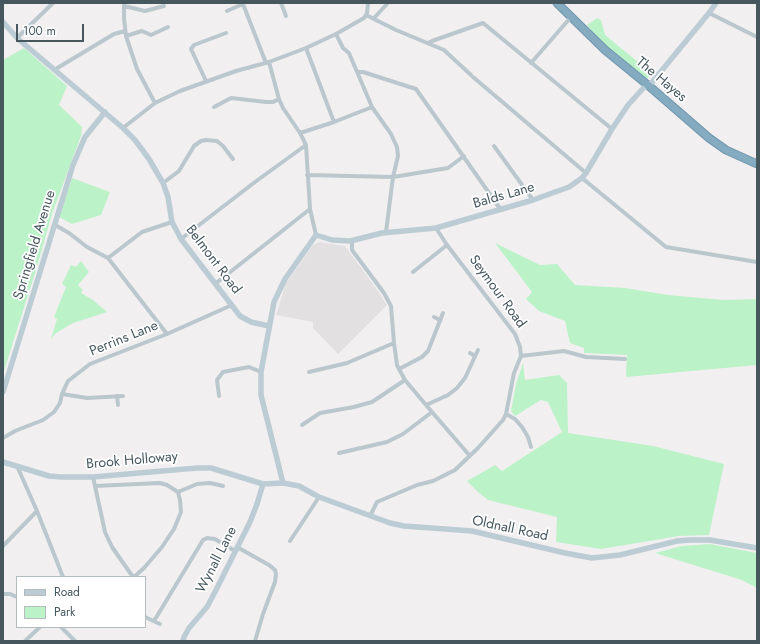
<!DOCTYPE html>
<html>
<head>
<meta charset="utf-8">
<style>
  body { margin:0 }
  #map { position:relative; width:760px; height:644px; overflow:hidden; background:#f2eff0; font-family:Jost,sans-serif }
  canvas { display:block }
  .frame { position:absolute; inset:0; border:4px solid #46575e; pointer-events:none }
  .legend { position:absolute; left:16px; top:576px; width:130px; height:52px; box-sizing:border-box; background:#fff; border:1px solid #b5bcbf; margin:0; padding:5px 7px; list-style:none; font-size:12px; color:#46575e }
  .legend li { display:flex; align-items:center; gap:8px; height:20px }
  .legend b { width:20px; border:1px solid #b5bcbf }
  .scale { position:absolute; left:16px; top:24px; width:68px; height:18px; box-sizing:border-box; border:2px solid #46575e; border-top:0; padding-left:5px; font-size:12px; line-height:14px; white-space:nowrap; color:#46575e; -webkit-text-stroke:3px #fff; paint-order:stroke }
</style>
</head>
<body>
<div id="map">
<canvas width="760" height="644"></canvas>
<div class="frame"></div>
<ul class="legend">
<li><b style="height:5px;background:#bcccd4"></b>Road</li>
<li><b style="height:11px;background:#bcf2c8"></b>Park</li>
</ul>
<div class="scale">100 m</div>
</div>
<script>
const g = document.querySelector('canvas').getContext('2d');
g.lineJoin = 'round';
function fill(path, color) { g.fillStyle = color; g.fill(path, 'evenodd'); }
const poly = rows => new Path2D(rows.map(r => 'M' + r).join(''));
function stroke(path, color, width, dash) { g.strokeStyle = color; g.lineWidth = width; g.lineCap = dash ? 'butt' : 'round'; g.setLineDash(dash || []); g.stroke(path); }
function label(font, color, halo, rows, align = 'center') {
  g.font = font + ' Jost,sans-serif'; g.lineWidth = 3.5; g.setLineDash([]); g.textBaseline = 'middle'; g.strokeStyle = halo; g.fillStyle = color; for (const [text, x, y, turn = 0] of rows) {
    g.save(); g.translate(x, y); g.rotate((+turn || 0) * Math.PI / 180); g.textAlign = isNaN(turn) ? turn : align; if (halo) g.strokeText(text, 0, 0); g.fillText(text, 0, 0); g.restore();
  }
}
fill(poly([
  [320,242,345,246,378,291,387,305,338,354,313,328,313,322,276,315,286,283,313,245]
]), '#e3e0e2');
fill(poly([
  [597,18,601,20,605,35,649,71,656,71,650,77,647,78,642,75,618,57,597,37,587,25],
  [24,48,67,86,59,105,82,127,81,136,52,214,36,270,3,374,3,60],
  [72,178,110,192,101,215,72,224,59,217],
  [495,243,540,265,557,264,575,285,625,288,668,295,724,300,757,299,757,365,626,377,627,355,584,353,584,348,570,343,565,321,539,311,526,299,532,292],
  [81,261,89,272,78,285,83,290,81,293,93,300,107,312,73,323,56,333,51,339,57,319,54,317,66,287,62,284,71,265,76,267],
  [523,363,525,380,559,375,567,383,568,433,653,446,724,464,709,535,679,536,601,549,556,542,557,517,488,500,478,492,467,481,495,465,502,471,562,432,548,402,541,400,515,416,511,411,516,384],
  [710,544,757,553,757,588,742,580,655,553,682,546]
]), '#bcf2c8');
const highway = poly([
  [557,3,605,50,649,86,709,138,726,150,757,164]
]);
stroke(highway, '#7096ad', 9);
stroke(poly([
  [124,3,124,18,126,36,137,69,155,103],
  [281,3,286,16],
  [124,6,145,11,164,6],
  [227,11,243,4,266,63],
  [709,13,757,37],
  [366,15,396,30,444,50,471,75],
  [374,18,388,3],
  [336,34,343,48,349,53,372,107,391,134,397,147,398,156,393,177,386,232],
  [126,36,142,31,151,35,168,27],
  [17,38,53,3],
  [428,43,432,41,483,23,612,129],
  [306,48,334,122],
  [269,62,279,99,283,108,300,133,306,145,310,209,316,235],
  [531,63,571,17],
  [54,70,114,34,125,31],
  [357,72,363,72,416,89,501,210],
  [473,77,586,173],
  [206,81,191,49,194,45,226,33],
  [214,107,231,98,266,102,273,102,279,99],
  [123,128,155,103,180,91,236,71,269,62,306,48,336,34,364,18,367,13,368,3],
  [300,133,334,122,372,107],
  [494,146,533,200],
  [307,175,393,177,448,168,464,156],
  [582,178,666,247,757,262],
  [163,183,179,171,194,146,201,141,206,140,217,141,223,146,233,159],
  [55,225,69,233,87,247,108,258,167,334],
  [181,239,255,182,306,145],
  [352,241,352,250,384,293,391,306,394,343,397,365,399,369,405,380,426,405,470,456],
  [108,258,142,232,172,222],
  [413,272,447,245],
  [215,284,310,209],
  [434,317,440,320],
  [470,353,475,356],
  [521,356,564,351,586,357,625,359],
  [399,369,422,357,428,351,443,313],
  [309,372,347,363,394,343],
  [62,394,87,398,123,396],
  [117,396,118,405],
  [219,396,217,380,223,372,249,367,261,372],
  [426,405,448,395,457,388,465,378,478,350],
  [506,414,515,419,522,427,528,437,531,447],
  [302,425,320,413,354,407,372,402,405,380],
  [3,438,15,431,43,420,54,412,60,403,62,394,68,381,90,364,167,334,232,305],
  [339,453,387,442,403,434,432,412],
  [17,466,37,511,63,577],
  [93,477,105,532,112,547,133,577],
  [95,486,160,483,167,485,178,492,180,500,181,512,174,529,162,547,144,568,134,577],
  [178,492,197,484,210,483,223,486],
  [370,516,377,502,417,485,433,481,455,470,478,448,503,420,506,414,514,373,521,356,520,347,515,334,447,245,436,228],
  [290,541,319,497],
  [3,546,37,511],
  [237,547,269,565,275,570,276,574,275,582,263,614,255,641],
  [3,594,10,594,17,597],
  [145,617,160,624],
  [154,621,203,540,207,538,215,539,235,551],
  [61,627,75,641],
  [25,641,40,627]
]), '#bac7cd', 4);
stroke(poly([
  [3,22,17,38,123,128,135,140,149,159,163,183,168,197,172,222,181,239,240,316,251,322,269,326],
  [649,86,709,13,716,3],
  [3,392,73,165,85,137,105,112],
  [3,462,49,476,61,477,93,477,197,468,211,468,263,484,283,483,299,486,319,497,390,523,404,526,472,531,565,553,592,558,620,555,677,541,690,540,710,540,757,548],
  [283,483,261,395,261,372,274,302,285,279,316,235,332,240,350,241,382,233,436,228,533,200,569,187,582,178,586,173,612,129,628,105,647,84],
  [183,641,184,637,189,628,207,607,216,590,250,522,257,504,263,484]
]), '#bcccd4', 5.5);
stroke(highway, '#85abc1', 7);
label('14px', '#46575e', '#fff', [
  ["The Hayes",661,80,40],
  ["Balds Lane",504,196,-16],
  ["Springfield Avenue",35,245,-73],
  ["Belmont Road",213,260,53],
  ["Seymour Road",497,292,54],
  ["Perrins Lane",124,339,-22],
  ["Brook Holloway",132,461,-5],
  ["Oldnall Road",510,529,12],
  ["Wynall Lane",217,560,-63]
]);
</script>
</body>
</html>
